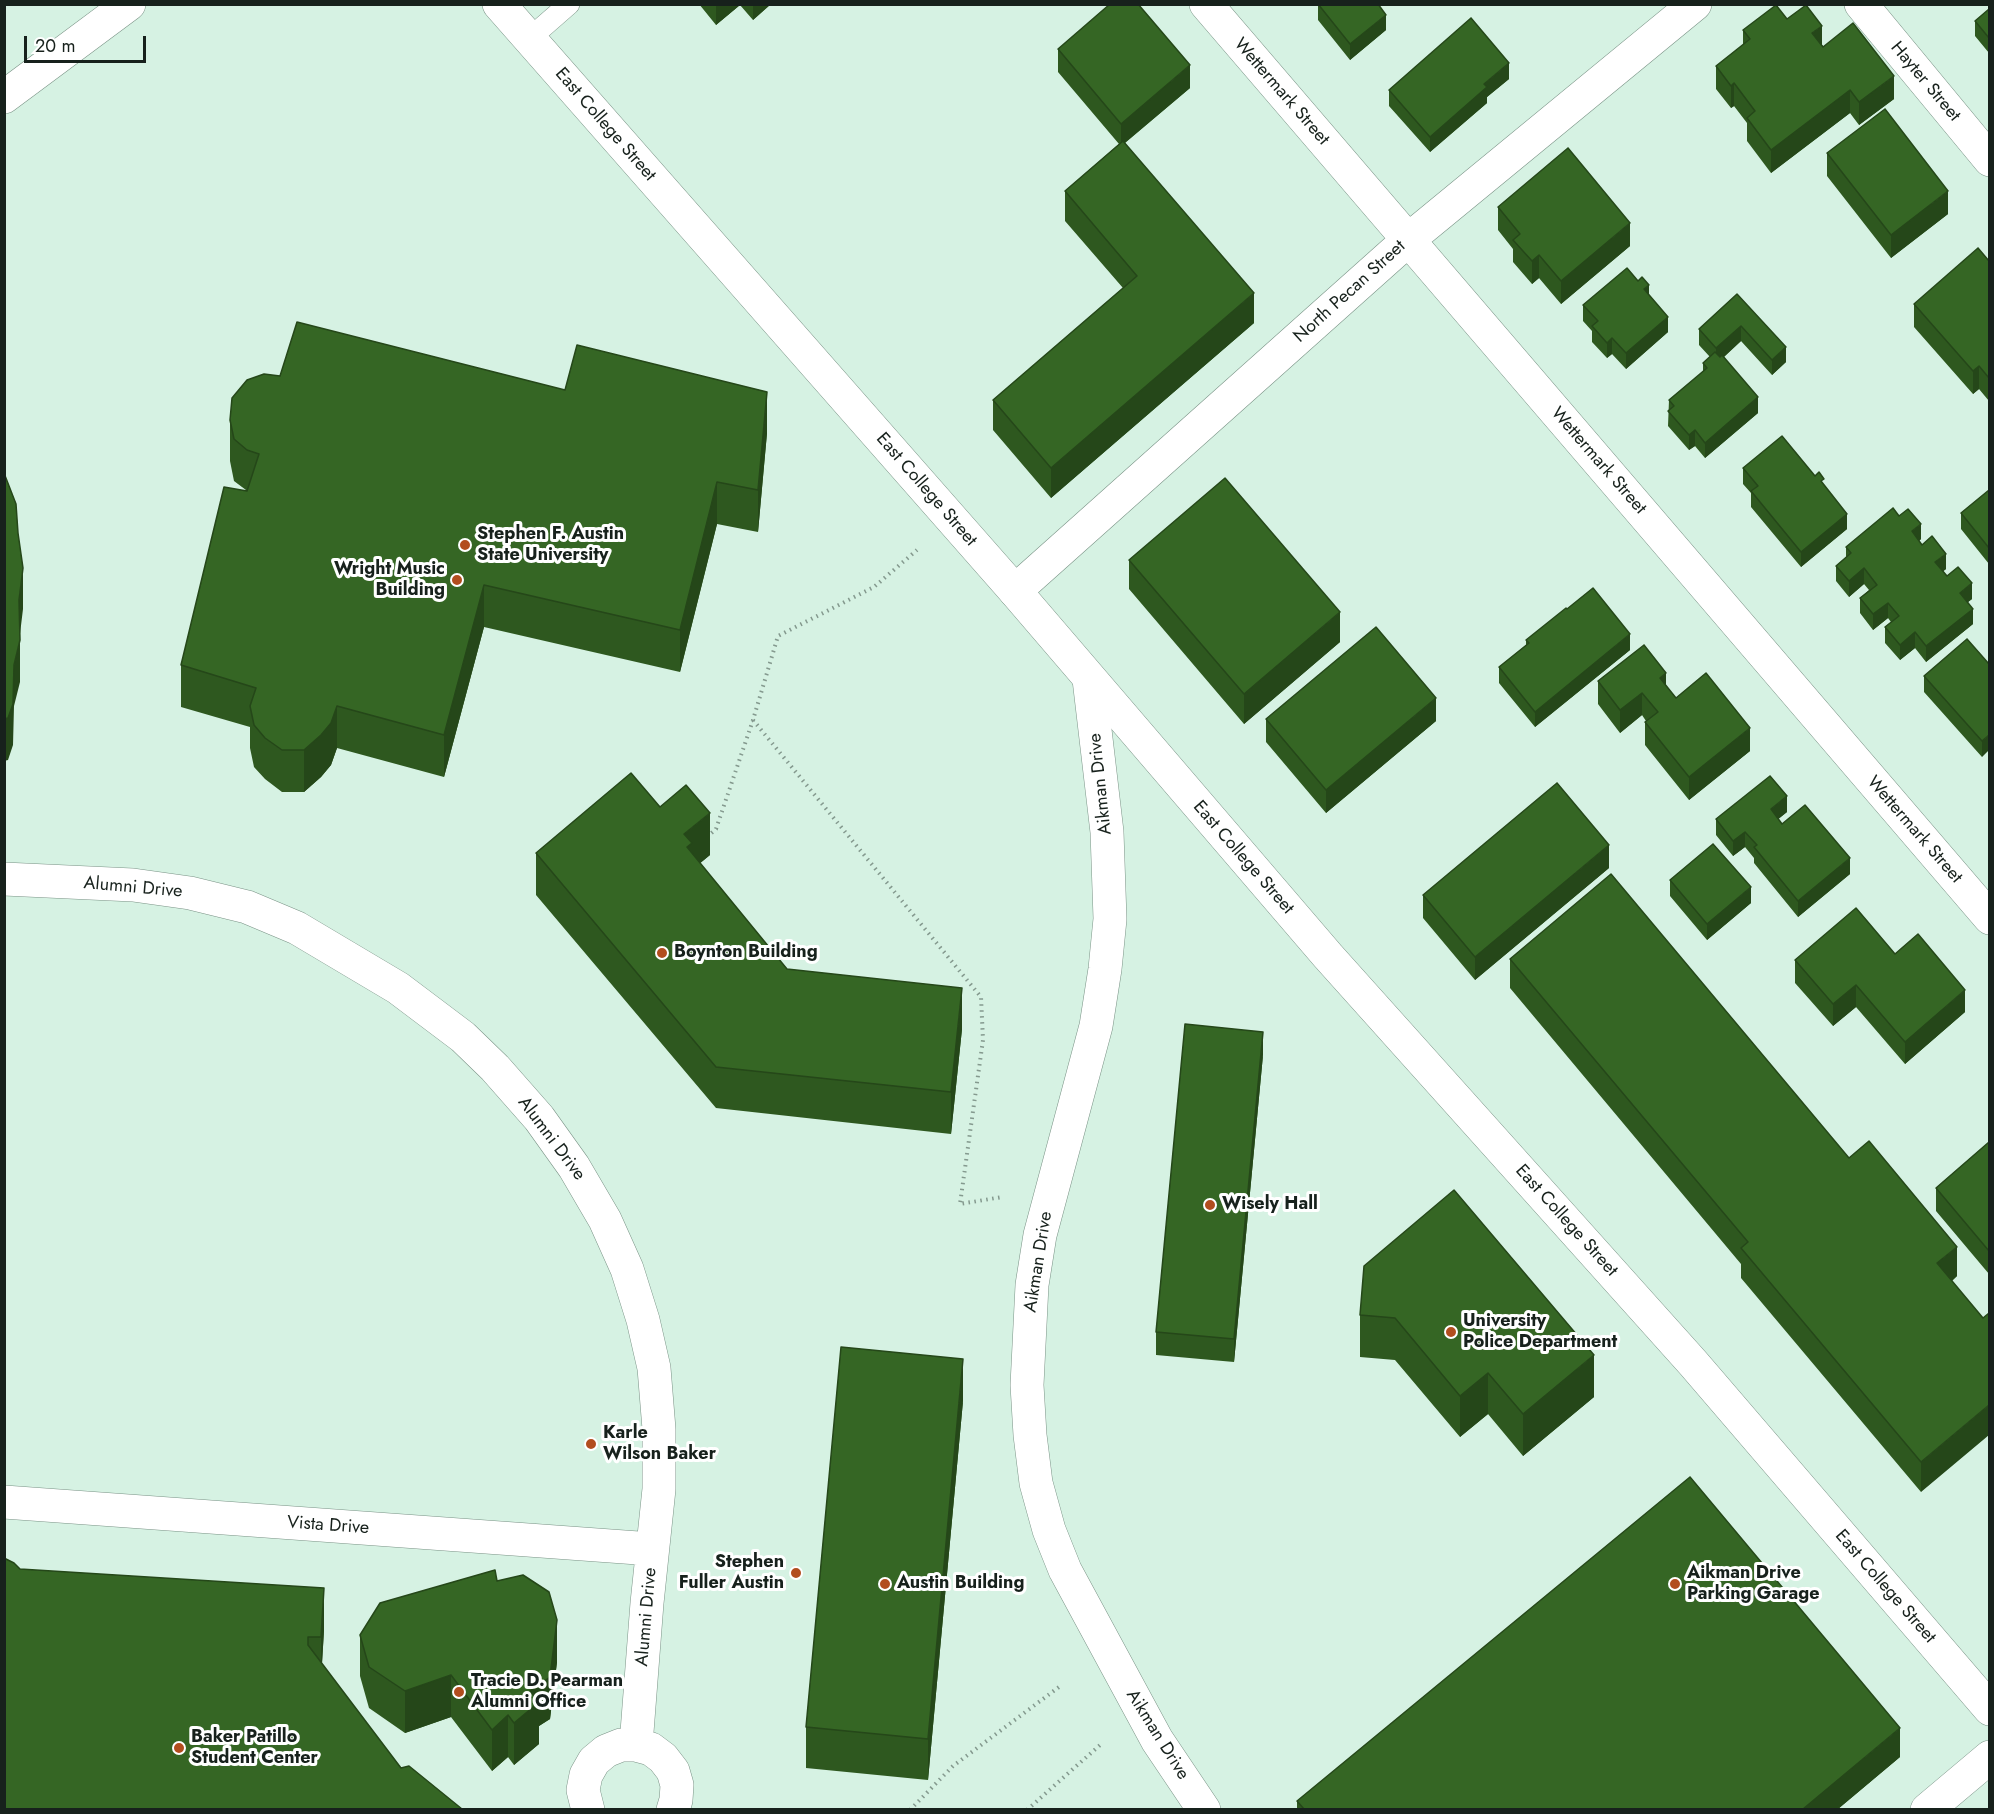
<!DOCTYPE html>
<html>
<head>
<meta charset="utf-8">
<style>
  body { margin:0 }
  #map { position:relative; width:1994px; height:1814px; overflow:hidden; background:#d6f2e3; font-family:Jost,sans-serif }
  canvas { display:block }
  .frame { position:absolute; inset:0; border:6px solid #17211c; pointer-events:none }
  .scale { position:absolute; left:24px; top:36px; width:122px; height:27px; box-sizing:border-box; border:3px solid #17211c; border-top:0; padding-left:8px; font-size:18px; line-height:21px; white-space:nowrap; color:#17211c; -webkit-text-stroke:4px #fff; paint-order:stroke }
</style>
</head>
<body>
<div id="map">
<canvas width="1994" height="1814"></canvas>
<div class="frame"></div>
<div class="scale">20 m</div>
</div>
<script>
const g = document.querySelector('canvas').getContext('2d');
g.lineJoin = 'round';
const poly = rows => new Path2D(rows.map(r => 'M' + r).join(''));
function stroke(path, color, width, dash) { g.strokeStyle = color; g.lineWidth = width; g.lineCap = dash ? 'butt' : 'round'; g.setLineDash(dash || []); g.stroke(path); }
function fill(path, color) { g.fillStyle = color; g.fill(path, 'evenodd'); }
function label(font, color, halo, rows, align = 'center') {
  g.font = font + ' Jost,sans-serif'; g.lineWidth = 6; g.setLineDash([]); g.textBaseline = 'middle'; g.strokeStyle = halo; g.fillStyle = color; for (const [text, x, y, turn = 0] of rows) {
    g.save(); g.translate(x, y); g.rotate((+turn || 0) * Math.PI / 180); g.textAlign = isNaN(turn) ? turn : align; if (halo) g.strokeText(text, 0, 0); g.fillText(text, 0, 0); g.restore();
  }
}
const service = poly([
  [529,39,569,4]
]);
const minor = poly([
  [1206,4,1990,918],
  [1861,4,1990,160],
  [1015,591,1408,240,1695,4],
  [1089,679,1107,832,1110,919,1105,969,1096,1026,1040,1235,1032,1285,1027,1385,1030,1435,1036,1483,1049,1530,1065,1570,1157,1740,1204,1810],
  [4,879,133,885,190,893,247,907,297,928,398,988,463,1037,495,1068,539,1118,574,1167,605,1220,627,1269,643,1320,654,1368,659,1429,659,1489,647,1603,636,1745],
  [4,1502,652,1549],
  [588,1810,583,1790,586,1775,594,1761,606,1751,621,1745,636,1745,651,1749,663,1758,673,1771,677,1785,676,1800,673,1810],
  [1927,1810,1990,1757]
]);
const tertiary = poly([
  [499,4,1015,591,1328,956,1693,1363,1990,1709]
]);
const primary = poly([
  [4,97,129,4]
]);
stroke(service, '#7a9386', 22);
stroke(minor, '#7a9386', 34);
stroke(tertiary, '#7a9386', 34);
stroke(primary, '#7a9386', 34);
stroke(poly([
  [753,720,981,997,983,1040,960,1204,1002,1197],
  [707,837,716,829,753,720,778,636,874,587,917,550],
  [910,1810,953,1766,1059,1687],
  [1027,1810,1100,1745]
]), '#84998e', 4, [1.5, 4.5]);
stroke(service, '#fff', 21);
stroke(minor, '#fff', 33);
stroke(tertiary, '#fff', 33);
stroke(primary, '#fff', 33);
fill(poly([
  [699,4,771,4,753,20,740,5,716,25],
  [1318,4,1386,30,1350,60,1318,20],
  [1989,9,1989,53,1975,36,1975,21],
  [1787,19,1894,99,1859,125,1850,113,1771,173,1747,141,1747,123,1734,106,1731,108,1716,89,1716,66,1743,45,1743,30],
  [1058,49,1190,88,1125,143,1254,323,1051,498,993,430,993,400,1123,288,1065,221,1065,191,1119,144,1058,72],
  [1509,79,1487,97,1487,103,1430,152,1389,106,1389,90],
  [1827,153,1948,214,1891,258,1827,176],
  [1498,207,1630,246,1561,304,1539,278,1532,284,1513,262,1513,249,1498,230],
  [1989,261,1989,401,1979,389,1973,394,1914,327,1914,304],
  [1737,294,1786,362,1772,375,1741,341,1724,357,1758,413,1705,458,1695,446,1689,450,1668,426,1669,400,1703,372,1703,363,1710,357,1699,345,1699,329],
  [1649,295,1668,332,1626,369,1612,354,1607,358,1592,342,1592,331,1583,321,1583,305],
  [280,376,565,390,767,433,758,532,717,524,680,672,484,627,444,777,337,748,331,765,321,777,304,792,282,792,265,779,254,767,250,748,250,727,181,707,181,665,246,490,234,481,230,461,230,420],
  [1743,468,1815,476,1847,529,1801,567,1751,507,1751,493,1743,484],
  [1989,490,1989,564,1961,529,1961,513],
  [1899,516,1921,539,1919,541,1922,545,1946,569,1943,571,1947,576,1972,599,1968,602,1973,624,1926,662,1915,648,1900,660,1885,643,1885,627,1891,622,1888,618,1873,630,1860,613,1860,598,1869,590,1864,584,1849,597,1836,581,1836,566,1846,557,1846,547],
  [1129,560,1340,642,1244,724,1129,589],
  [1526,640,1630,650,1535,727,1499,683,1499,667,1526,645],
  [1989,664,1982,757,1924,692,1924,676],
  [1598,681,1666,686,1676,698,1750,751,1689,800,1645,745,1645,722,1646,721,1642,715,1620,733,1598,704],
  [1266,719,1436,721,1326,813,1266,742],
  [660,807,710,855,700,863,787,969,962,1029,951,1134,716,1108,536,895,536,853],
  [1787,812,1778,819,1782,824,1850,874,1798,917,1754,863,1754,858,1745,847,1733,856,1716,835,1716,819],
  [1609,868,1475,980,1423,918,1423,895],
  [1670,880,1751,903,1707,940,1670,896],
  [1510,959,1849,1158,1957,1276,1952,1281,1921,1492,1741,1278,1741,1264,1510,988],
  [1795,960,1965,1012,1905,1064,1856,1007,1833,1026,1795,983],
  [1263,1055,1234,1362,1156,1355,1156,1332],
  [1989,1142,1989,1274,1936,1211,1936,1188],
  [1454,1190,1594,1397,1523,1456,1488,1414,1460,1437,1395,1360,1360,1357,1360,1315],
  [963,1401,928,1780,806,1768,806,1727],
  [20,1569,324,1630,322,1664,401,1768],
  [497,1581,557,1662,550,1719,539,1726,539,1744,514,1765,508,1757,492,1771,451,1717,405,1733,369,1708,360,1676,360,1635],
  [1900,1757,1838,1809,1297,1809,1297,1801]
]), '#2e581f');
fill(poly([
  [716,4,740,4,740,5,716,25],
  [753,4,771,4,753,20],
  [1386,15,1386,30,1350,60,1350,44],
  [1822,26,1822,49,1812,33],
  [1509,63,1509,79,1487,97,1487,103,1430,152,1430,137,1484,84],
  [1190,65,1190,88,1121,146,1121,124],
  [1894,76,1894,99,1859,125,1859,102],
  [1734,83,1734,106,1731,108,1731,86],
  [1850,90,1850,113,1771,173,1771,150],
  [1948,191,1948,214,1891,258,1891,235],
  [1630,223,1630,246,1561,304,1561,281],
  [1539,255,1539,278,1532,284,1532,261],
  [1649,285,1649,301,1644,289],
  [1254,293,1254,323,1051,498,1051,468],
  [1668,317,1668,332,1626,369,1626,353],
  [1741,326,1741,341,1716,364,1716,348],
  [1612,338,1612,354,1607,358,1607,343],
  [1786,347,1786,362,1772,375,1772,360],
  [1979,366,1979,389,1973,394,1973,371],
  [767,392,767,433,758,532,758,490],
  [1758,397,1758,413,1705,458,1705,443],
  [1695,430,1695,446,1689,450,1689,435],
  [717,482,717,524,680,672,680,630],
  [1847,514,1847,529,1801,567,1801,552],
  [1921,524,1921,539,1912,547,1912,531],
  [1946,554,1946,569,1935,578,1935,562],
  [23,568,23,609,19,642,19,600],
  [1864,568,1864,584,1849,597,1849,581],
  [1972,583,1972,599,1960,608,1960,593],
  [484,585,484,627,444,777,444,735],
  [1888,603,1888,618,1873,630,1873,614],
  [1973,609,1973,624,1926,662,1926,646],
  [1340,612,1340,642,1244,724,1244,694],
  [1915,632,1915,648,1900,660,1900,645],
  [1630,634,1630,650,1535,727,1535,712],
  [20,640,20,682,14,706,13,745,8,760,4,761,4,719,14,665],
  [1666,673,1666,696,1660,678],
  [1642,693,1642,715,1620,733,1620,710],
  [1436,698,1436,721,1326,813,1326,790],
  [337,706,337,748,331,765,321,777,304,792,304,750],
  [1750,728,1750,751,1689,800,1689,777],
  [1989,735,1989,750,1982,757,1982,741],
  [1787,796,1787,812,1771,825,1771,809],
  [710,813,710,855,692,870,684,834],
  [1745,832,1745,847,1733,856,1733,841],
  [1609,845,1609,868,1475,980,1475,957],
  [1850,858,1850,874,1798,917,1798,901],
  [1751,887,1751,903,1707,940,1707,924],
  [1856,985,1856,1007,1833,1026,1833,1004],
  [962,988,962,1029,951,1134,951,1092],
  [1965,990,1965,1012,1905,1064,1905,1042],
  [1263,1032,1263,1055,1234,1362,1234,1339],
  [1957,1247,1957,1276,1937,1293,1937,1263],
  [1594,1355,1594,1397,1523,1456,1523,1414],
  [963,1359,963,1401,928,1780,928,1739],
  [1488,1373,1488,1414,1460,1437,1460,1396],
  [1989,1405,1989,1435,1921,1492,1921,1462],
  [324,1588,324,1630,321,1679,321,1637],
  [557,1620,557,1662,550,1719,539,1726,539,1744,514,1765,514,1723,530,1691],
  [451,1675,451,1717,405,1733,405,1691],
  [508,1715,508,1757,492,1771,492,1730],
  [1900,1728,1900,1757,1838,1809,1803,1809]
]), '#254719');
const building = poly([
  [1110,4,1138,4,1190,65,1121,124,1058,49,1110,4],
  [1318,4,1378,4,1386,15,1350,44,1318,4],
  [1776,5,1787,19,1806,5,1822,26,1812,33,1823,47,1853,23,1894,76,1859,102,1850,90,1771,150,1747,118,1755,111,1734,83,1731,86,1716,66,1750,39,1743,30,1776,5],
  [1989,9,1989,38,1975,21,1989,9],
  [1471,18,1509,63,1484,84,1487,87,1430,137,1389,90,1471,18],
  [1885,109,1948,191,1891,235,1827,153,1885,109],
  [1123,141,1254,293,1051,468,993,400,1137,276,1065,191,1123,141],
  [1568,148,1630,223,1561,281,1539,255,1532,261,1513,240,1520,234,1498,207,1568,148],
  [1978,248,1989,261,1989,378,1979,366,1973,371,1914,304,1978,248],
  [1627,268,1638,281,1642,277,1649,285,1644,289,1668,317,1626,353,1612,338,1607,343,1592,326,1598,321,1583,305,1627,268],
  [1737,294,1786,347,1772,360,1741,326,1716,348,1699,329,1737,294],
  [297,322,565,390,577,345,767,392,758,490,717,482,680,630,484,585,444,735,337,706,331,723,321,735,304,750,282,750,265,738,254,725,250,706,256,688,181,665,224,487,247,491,259,454,247,450,234,439,230,420,232,398,247,380,264,374,280,376,297,322],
  [1715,352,1720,357,1722,355,1758,397,1705,443,1695,430,1689,435,1668,411,1674,406,1669,400,1707,368,1703,363,1715,352],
  [1782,436,1815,476,1819,472,1824,479,1821,481,1847,514,1801,552,1751,491,1758,486,1743,468,1782,436],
  [4,473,16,504,18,533,23,568,19,600,20,640,14,665,13,704,8,718,4,719,4,473],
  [1225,478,1340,612,1244,694,1129,560,1225,478],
  [1989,490,1989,548,1961,513,1989,490],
  [1893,508,1899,516,1908,509,1921,524,1912,531,1922,545,1932,536,1946,554,1935,562,1947,576,1958,567,1972,583,1960,593,1973,609,1926,646,1915,632,1900,645,1885,627,1899,616,1888,603,1873,614,1860,598,1877,585,1864,568,1849,581,1836,566,1851,553,1846,547,1893,508],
  [1593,588,1630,634,1535,712,1499,667,1529,643,1526,640,1566,608,1567,609,1593,588],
  [1376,627,1436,698,1326,790,1266,719,1376,627],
  [1967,639,1989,664,1989,735,1982,741,1924,676,1967,639],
  [1644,645,1666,673,1660,678,1676,698,1706,673,1750,728,1689,777,1645,722,1658,712,1642,693,1620,710,1598,681,1644,645],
  [631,773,660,807,686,785,710,813,684,834,692,843,687,847,787,969,962,988,951,1092,716,1067,536,853,631,773],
  [1770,776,1787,796,1771,809,1782,824,1805,805,1850,858,1798,901,1754,847,1757,845,1745,832,1733,841,1716,819,1770,776],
  [1557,783,1609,845,1475,957,1423,895,1557,783],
  [1713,844,1751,887,1707,924,1670,880,1713,844],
  [1611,874,1849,1158,1869,1141,1957,1247,1937,1263,1983,1318,1989,1313,1989,1405,1921,1462,1741,1248,1748,1242,1510,959,1611,874],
  [1856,908,1895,954,1918,934,1965,990,1905,1042,1856,985,1833,1004,1795,960,1856,908],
  [1185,1024,1263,1032,1234,1339,1156,1332,1185,1024],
  [1989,1142,1989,1251,1936,1188,1989,1142],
  [1454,1190,1594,1355,1523,1414,1488,1373,1460,1396,1395,1318,1360,1315,1364,1266,1454,1190],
  [841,1347,963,1359,928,1739,806,1727,841,1347],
  [1690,1477,1900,1728,1803,1809,1304,1809,1297,1801,1690,1477],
  [4,1558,14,1563,20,1569,324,1588,321,1637,308,1637,308,1645,401,1768,409,1766,462,1809,4,1809,4,1558],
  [495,1570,497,1581,523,1575,549,1592,557,1620,550,1677,530,1691,539,1702,514,1723,508,1715,492,1730,451,1675,405,1691,369,1667,360,1635,380,1603,495,1570]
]);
fill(building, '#356624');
stroke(building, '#254719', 1.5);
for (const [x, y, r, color] of [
  [465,545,6,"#b24d1e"],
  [457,580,6,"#b24d1e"],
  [662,953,6,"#b24d1e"],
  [1210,1205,6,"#b24d1e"],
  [1451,1332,6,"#b24d1e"],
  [591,1444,6,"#b24d1e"],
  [796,1573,6,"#b24d1e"],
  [885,1584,6,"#b24d1e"],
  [1675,1584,6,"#b24d1e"],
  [459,1692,6,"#b24d1e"],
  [179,1748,6,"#b24d1e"]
]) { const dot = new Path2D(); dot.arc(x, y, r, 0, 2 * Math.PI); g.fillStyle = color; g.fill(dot); stroke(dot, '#fff', 2); }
label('18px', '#17211c', '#fff', [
  ["Hayter Street",1925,82,50],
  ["Wettermark Street",1281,92,49],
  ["East College Street",605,125,49],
  ["North Pecan Street",1350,292,-42],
  ["Wettermark Street",1598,461,49],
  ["East College Street",926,490,49],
  ["Aikman Drive",1101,784,-96],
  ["Wettermark Street",1914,830,49],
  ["East College Street",1243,858,49],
  ["Alumni Drive",133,888,5],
  ["Alumni Drive",551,1139,53],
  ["East College Street",1566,1221,48],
  ["Aikman Drive",1039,1262,-81],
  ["Vista Drive",328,1526,4],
  ["East College Street",1885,1587,49],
  ["Alumni Drive",647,1617,-85],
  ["Aikman Drive",1157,1735,58]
]);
label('bold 18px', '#17211c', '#fff', [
  ["Stephen F. Austin",477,535],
  ["State University",477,556],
  ["Wright Music",445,570,"right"],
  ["Building",445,591,"right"],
  ["Boynton Building",674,953],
  ["Wisely Hall",1222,1205],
  ["University",1463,1322],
  ["Police Department",1463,1343],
  ["Karle",603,1434],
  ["Wilson Baker",603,1455],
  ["Stephen",784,1563,"right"],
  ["Fuller Austin",784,1584,"right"],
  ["Aikman Drive",1687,1574],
  ["Parking Garage",1687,1595],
  ["Austin Building",897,1584],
  ["Tracie D. Pearman",471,1682],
  ["Alumni Office",471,1703],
  ["Baker Patillo",191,1738],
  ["Student Center",191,1759]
], 'left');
</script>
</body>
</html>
